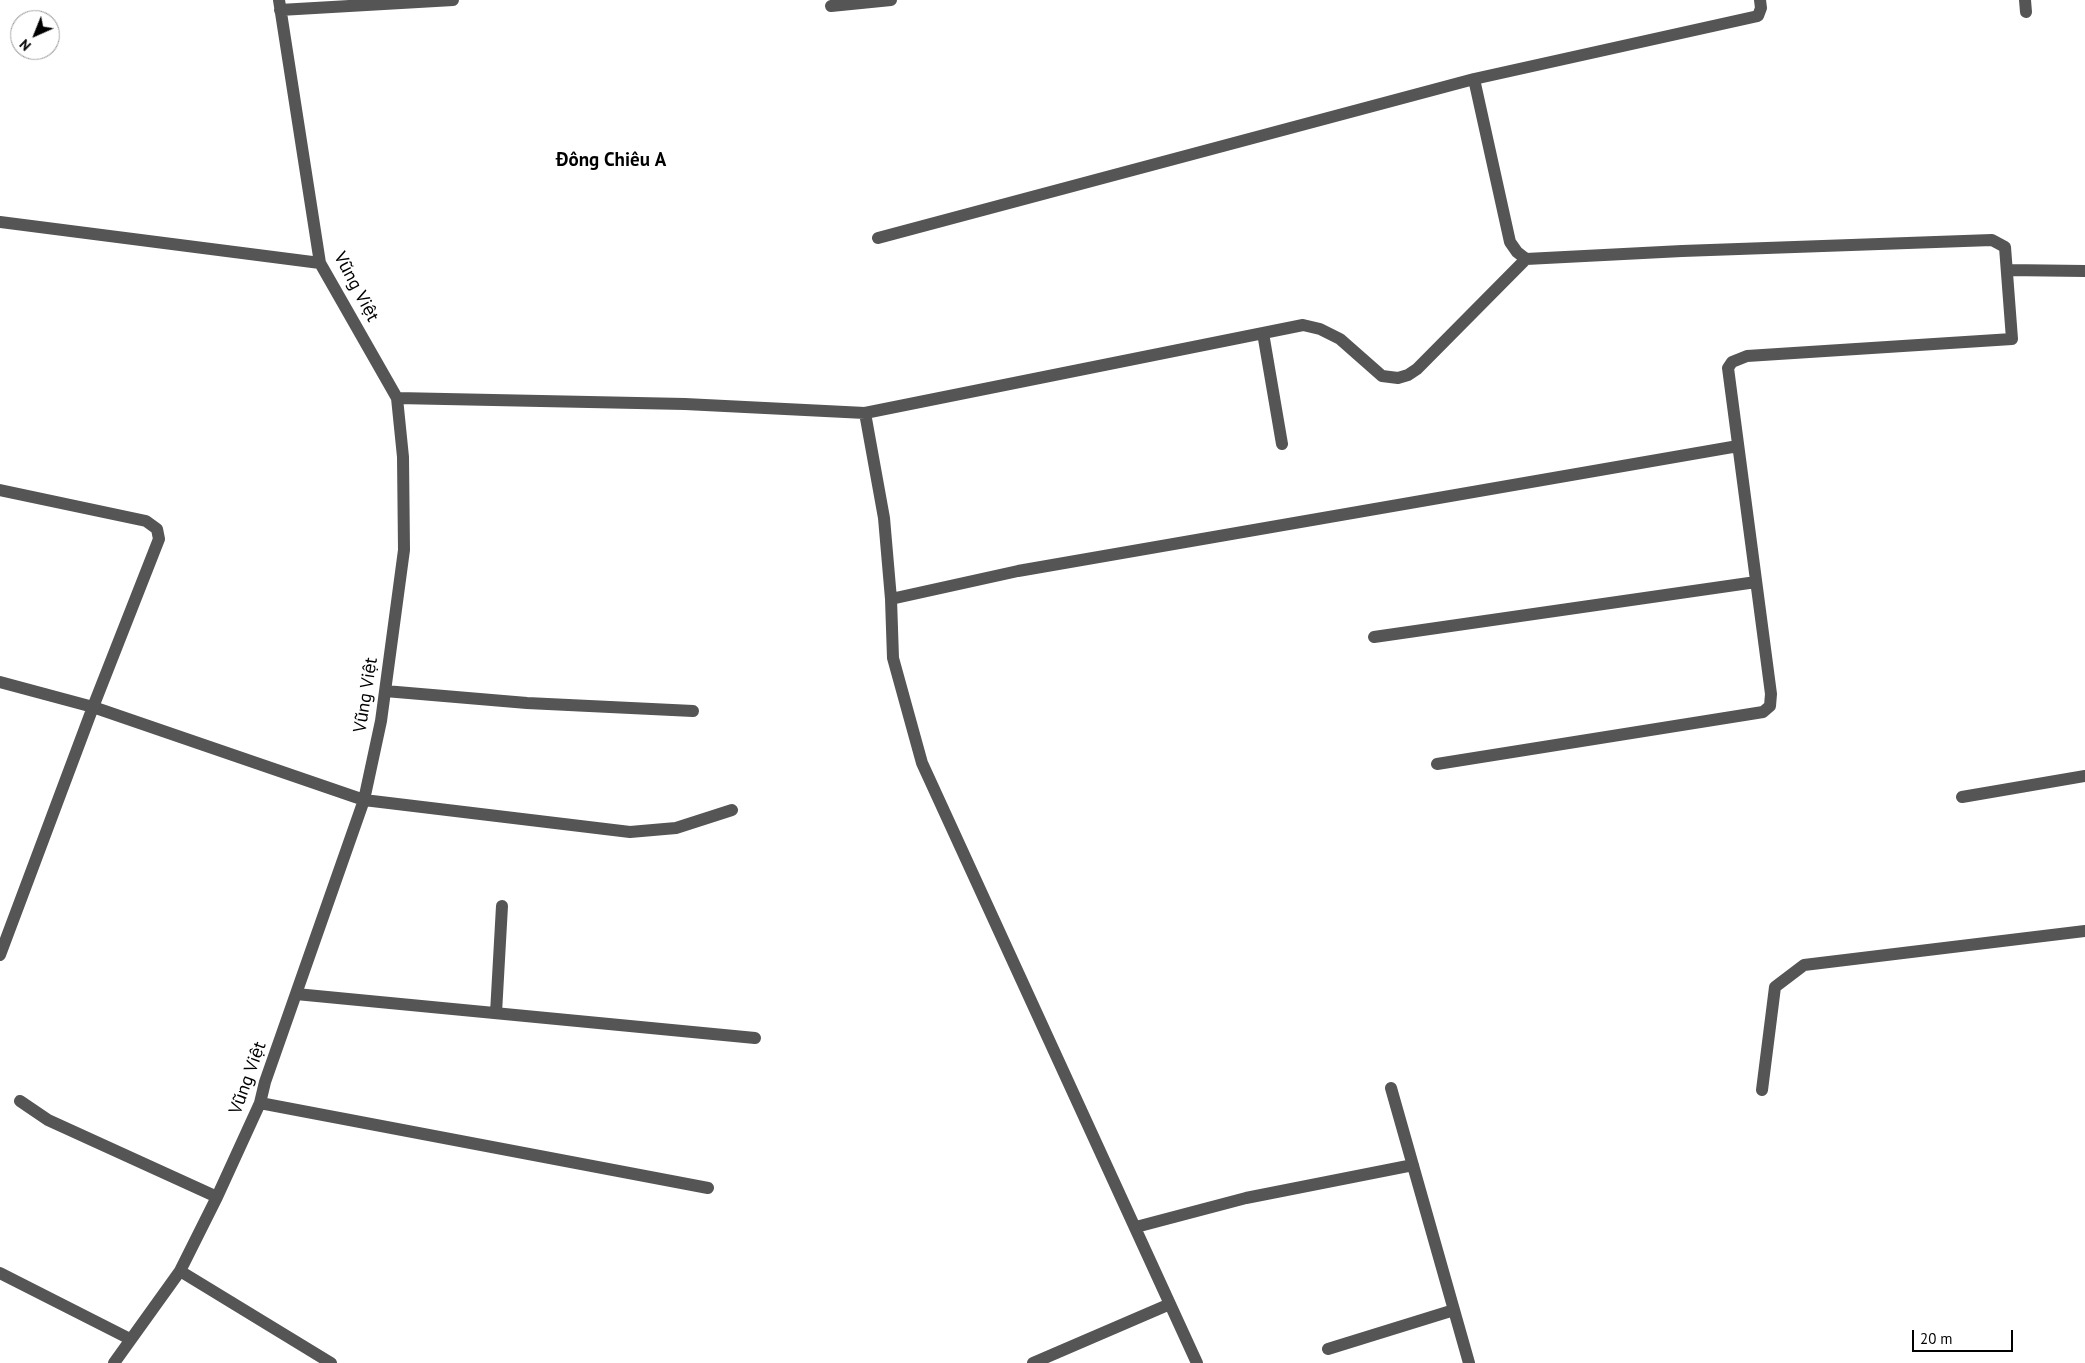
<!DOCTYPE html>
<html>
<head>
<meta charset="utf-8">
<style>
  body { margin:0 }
  #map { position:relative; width:2085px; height:1363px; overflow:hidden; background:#fff; font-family:"PT Sans",sans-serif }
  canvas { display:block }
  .north { position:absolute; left:10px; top:10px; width:50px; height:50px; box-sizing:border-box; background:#fff; border:1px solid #999; border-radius:50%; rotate:224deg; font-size:14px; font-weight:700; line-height:20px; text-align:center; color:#000 }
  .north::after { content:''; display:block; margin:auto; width:18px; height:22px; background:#000; clip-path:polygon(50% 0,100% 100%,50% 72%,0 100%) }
  .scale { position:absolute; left:1912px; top:1330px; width:101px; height:22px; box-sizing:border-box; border:2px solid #000; border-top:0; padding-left:6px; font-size:15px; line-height:18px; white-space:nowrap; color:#000; -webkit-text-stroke:4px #fff; paint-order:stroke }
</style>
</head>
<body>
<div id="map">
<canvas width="2085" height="1363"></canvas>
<div class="north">N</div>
<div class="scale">20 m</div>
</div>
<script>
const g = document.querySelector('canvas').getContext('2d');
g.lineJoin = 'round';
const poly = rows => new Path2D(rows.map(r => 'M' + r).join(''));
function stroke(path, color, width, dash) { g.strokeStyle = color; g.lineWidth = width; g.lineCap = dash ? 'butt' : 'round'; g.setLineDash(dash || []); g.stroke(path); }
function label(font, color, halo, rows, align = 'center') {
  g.font = font + ' "PT Sans",sans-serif'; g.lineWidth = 4; g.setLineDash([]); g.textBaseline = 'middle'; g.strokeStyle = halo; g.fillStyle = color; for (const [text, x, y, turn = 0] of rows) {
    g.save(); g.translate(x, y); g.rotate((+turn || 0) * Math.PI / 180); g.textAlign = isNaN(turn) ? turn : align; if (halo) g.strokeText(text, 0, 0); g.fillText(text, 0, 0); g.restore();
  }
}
stroke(poly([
  [2025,0,2026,12],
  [831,6,891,0],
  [280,10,453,0],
  [0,222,320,263],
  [878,238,1474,79,1758,16,1761,8,1760,0],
  [2007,270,2085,271],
  [1263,333,1282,444],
  [397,398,685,404,865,413],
  [0,490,146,521,157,529,159,539,93,707,0,955],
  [891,599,1018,571,1738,446],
  [1374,637,1756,582],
  [0,682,93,707,364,800,630,832,676,828,732,810],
  [385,691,527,703,693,711],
  [1437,764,1763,712,1770,706,1771,694,1728,368,1732,362,1747,356,2012,339,2005,247,1992,240,1682,251,1526,259,1517,252,1510,242,1474,79],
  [1962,797,2085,776],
  [296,994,755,1038],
  [496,1013,502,906],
  [1391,1088,1469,1363],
  [1762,1090,1775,987,1804,965,2085,931],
  [20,1101,48,1120,217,1197],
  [260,1103,708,1188],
  [1136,1227,1246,1198,1413,1165],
  [180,1271,331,1363],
  [0,1273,130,1339],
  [1328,1349,1454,1310],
  [114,1363,180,1271,217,1197,260,1103,265,1082,364,800,381,721,404,550,403,457,397,398,320,263,279,0],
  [1033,1363,1170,1304],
  [1197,1363,922,763,893,658,891,599,884,518,865,413,1303,325,1320,329,1340,339,1382,376,1398,378,1408,375,1417,369,1526,259]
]), '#555', 12);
label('18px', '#000', '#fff', [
  ["Vũng Việt",356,287,62],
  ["Vũng Việt",366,695,-81],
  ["Vũng Việt",248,1078,-70]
]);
label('bold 19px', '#000', '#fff', [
  ["Đông Chiêu A",611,161]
]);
</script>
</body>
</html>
